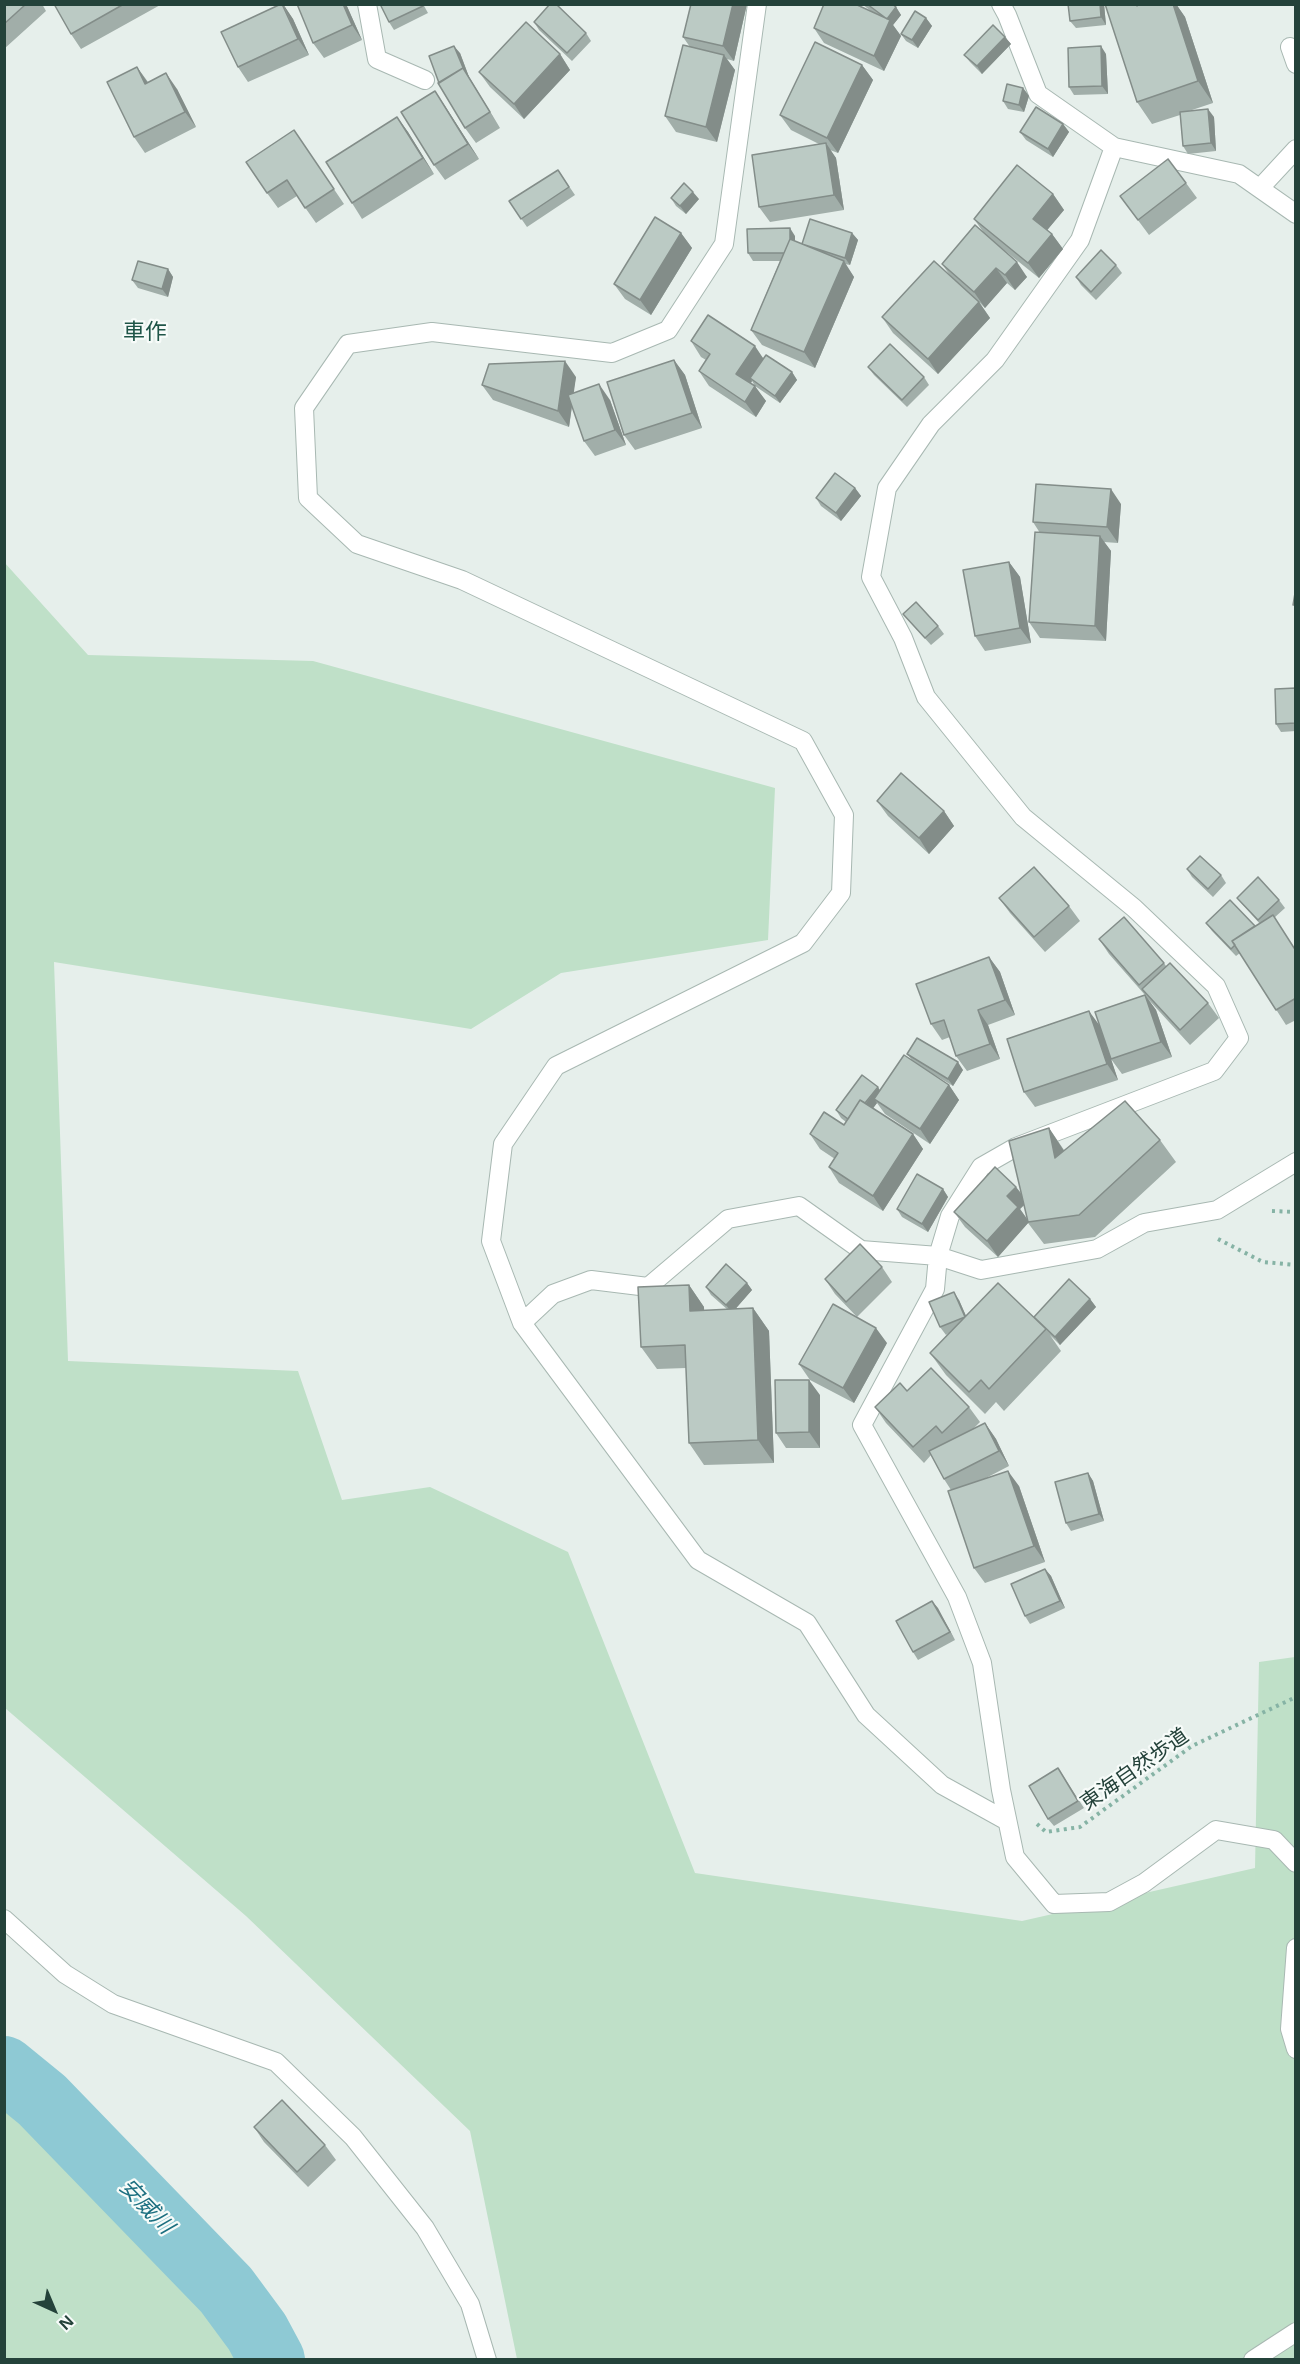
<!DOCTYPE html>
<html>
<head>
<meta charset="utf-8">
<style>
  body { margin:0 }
  #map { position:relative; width:1300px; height:2364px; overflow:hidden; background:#e6efeb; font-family:"Noto Sans",sans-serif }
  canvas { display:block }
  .frame { position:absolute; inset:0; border:6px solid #24423a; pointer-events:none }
  .north { position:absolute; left:24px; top:2280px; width:60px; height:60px; -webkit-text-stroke:4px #f7fbf9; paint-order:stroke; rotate:136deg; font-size:16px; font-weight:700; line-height:24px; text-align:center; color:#24423a }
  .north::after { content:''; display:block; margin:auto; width:21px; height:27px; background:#24423a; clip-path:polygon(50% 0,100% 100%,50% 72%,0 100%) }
</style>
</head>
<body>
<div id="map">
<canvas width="1300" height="2364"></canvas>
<div class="frame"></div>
<div class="north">N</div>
</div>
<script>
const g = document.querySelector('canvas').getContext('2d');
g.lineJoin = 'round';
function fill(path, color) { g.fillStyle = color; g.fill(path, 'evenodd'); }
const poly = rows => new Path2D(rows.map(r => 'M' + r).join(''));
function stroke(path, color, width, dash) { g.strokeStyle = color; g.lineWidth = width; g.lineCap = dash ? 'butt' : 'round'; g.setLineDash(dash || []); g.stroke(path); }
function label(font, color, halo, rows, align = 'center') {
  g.font = font + ' "Noto Sans","Noto Sans JP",sans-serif'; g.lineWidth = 4.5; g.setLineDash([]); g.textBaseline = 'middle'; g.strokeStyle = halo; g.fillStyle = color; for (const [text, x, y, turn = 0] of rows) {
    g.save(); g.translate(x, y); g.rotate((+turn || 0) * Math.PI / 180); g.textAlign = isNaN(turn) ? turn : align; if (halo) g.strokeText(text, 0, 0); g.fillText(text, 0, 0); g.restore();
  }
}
fill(poly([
  [4,562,88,655,313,661,775,788,768,940,561,973,471,1029,54,962,68,1361,298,1371,342,1500,430,1487,568,1552,695,1873,1022,1921,1255,1868,1259,1662,1295,1657,1295,2359,517,2359,470,2131,246,1916,5,1708],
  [4,2052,42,2080,251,2359,5,2359]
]), '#bfe0c8');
stroke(poly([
  [4,2069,42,2100,226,2290,257,2332,272,2360]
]), '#8ec9d4', 66);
const street = poly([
  [367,4,377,59,425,80],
  [757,4,724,244,668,330,612,353,432,332,348,344,304,408,308,498,357,544,462,580,803,741,844,815,841,893,803,943,556,1066,503,1144,491,1241,522,1323,698,1560,807,1623,866,1715,942,1785,1007,1821],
  [1001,4,1007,15,1038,94,1114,147,1239,174,1296,214],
  [1290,47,1296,64],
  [1114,147,1080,240,995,360,931,424,887,488,871,577,903,638,926,697,1023,817,1134,908,1216,986,1239,1038,1214,1071,1016,1147,981,1167,950,1216,938,1256,935,1289,862,1425,957,1597,982,1663,1001,1790,1015,1857,1054,1904,1109,1902,1144,1883,1216,1830,1274,1840,1296,1863],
  [1260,188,1296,149],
  [522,1323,553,1294,591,1280,648,1287,728,1219,799,1206,861,1250,938,1256,981,1270,1097,1249,1144,1223,1217,1210,1296,1162],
  [4,1919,65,1974,113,2004,276,2062,353,2137,425,2228,470,2304,487,2360],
  [1296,1948,1290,2029,1296,2049],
  [1253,2360,1296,2332]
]);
stroke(street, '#a8b8b2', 20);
stroke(poly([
  [1272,1211,1296,1212],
  [1218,1239,1263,1262,1296,1265],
  [1037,1824,1046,1832,1080,1827,1192,1746,1296,1697]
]), '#86b3a5', 4, [3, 4.5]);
stroke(street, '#fff', 18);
fill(poly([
  [4,4,42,4,46,11,4,49],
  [54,4,162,4,81,49,71,34],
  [283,4,293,19,309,55,248,82,238,67],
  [346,4,362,40,324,58,313,43],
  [380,4,423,4,428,13,394,30,389,22],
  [691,4,747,4,734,61,727,59,735,70,717,142,676,132,665,116,690,47,683,37],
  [862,4,892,4,896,7,901,15,893,25,901,36,884,71,824,43,814,28,872,12],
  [1104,4,1106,25,1076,28,1070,21],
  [1105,4,1176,4,1185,17,1213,103,1189,111,1214,117,1216,151,1188,154,1183,146,1180,115,1152,124,1137,102],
  [926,18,932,26,918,48,906,41,901,34],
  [534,22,586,33,591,41,572,61,539,30],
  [1005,37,1011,44,982,74,970,62,964,55],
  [460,53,469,77,500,128,476,143,465,128,439,83],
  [560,54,570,70,524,119,490,87,479,72],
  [1106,54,1108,94,1074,95,1069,87],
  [862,65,873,80,838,153,830,150,836,158,844,210,770,222,759,207,819,144,791,130,780,115],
  [137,67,148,82,177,89,196,127,145,153,134,137],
  [1023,88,1029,96,1024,112,1008,109,1003,101],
  [435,91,479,159,445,180,434,165],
  [397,117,408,132,434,174,362,219,352,203],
  [1063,124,1069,132,1053,157,1026,140,1020,132],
  [294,130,344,204,316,223,297,196,278,208,267,193],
  [558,170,575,195,527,227,509,201],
  [1186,183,1197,198,1149,235,1120,196],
  [1053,194,1064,210,1047,230,1052,234,1063,249,1039,278,994,242,1027,277,1015,290,1007,283,985,308,979,302,990,318,938,374,893,333,882,317,951,277,942,264,984,233,974,219],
  [671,198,699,199,686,214,676,206],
  [681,233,692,248,651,315,625,299,614,284],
  [852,233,858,240,850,265,845,264,854,277,815,368,762,345,751,330,780,261,753,261,748,253,795,236,795,241,802,244],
  [1116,265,1122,273,1096,300,1081,285,1076,277],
  [168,269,173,277,168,297,138,288,132,280],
  [691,341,764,358,792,372,797,380,780,403,755,386,752,381,751,383,766,401,756,417,709,386,699,371,706,360,701,357],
  [674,360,685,375,702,428,635,450,624,435],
  [868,367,924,377,929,385,907,407,874,375],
  [576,377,573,393,610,400,626,445,595,456,584,441,572,406,569,427,493,400,482,385],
  [855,488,861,496,841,521,821,506,816,498],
  [1121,504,1118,543,1104,542,1111,551,1106,641,1040,638,1029,622,1040,533,1033,522],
  [1009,562,1020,577,1031,643,985,651,975,636],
  [903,614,938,626,944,634,931,645,909,621],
  [1296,688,1296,731,1281,732,1276,724],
  [877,801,944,811,954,826,929,854,888,816],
  [1187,869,1221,875,1226,883,1213,897,1192,877],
  [999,898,1069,906,1080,921,1045,952,1010,913],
  [1237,898,1279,900,1285,908,1274,918,1296,950,1296,1020,1286,1025,1240,953,1236,956,1212,931,1206,923,1255,926,1260,924,1243,905],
  [1099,939,1164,963,1166,966,1208,1003,1219,1018,1190,1045,1148,999,1156,1010,1172,1057,1122,1074,1111,1059,1145,995,1109,954],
  [989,957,1000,972,1015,1015,988,1025,1000,1059,967,1071,956,1056,950,1037,942,1040,931,1024],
  [1100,1026,1118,1080,1035,1107,1024,1092],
  [907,1054,963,1070,953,1086,933,1074,949,1085,959,1100,930,1144,885,1114,877,1103,873,1108,913,1134,923,1149,883,1211,839,1183,829,1167,835,1159,820,1149,810,1134,844,1125,846,1122,841,1118,836,1110,880,1090,911,1059],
  [1049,1128,1064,1150,1160,1140,1176,1162,1095,1237,1044,1244,1028,1223,998,1257,965,1227,954,1212,1016,1187,1022,1194],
  [1024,1205,1028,1220,1020,1209],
  [943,1189,948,1197,928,1232,902,1217,897,1209],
  [882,1267,892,1282,857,1317,835,1294,825,1279],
  [747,1283,752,1290,735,1309,753,1308,769,1331,774,1463,704,1465,689,1443,686,1368,657,1369,641,1347,689,1285,704,1307,704,1310,728,1310,711,1295,706,1287],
  [1090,1299,1096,1307,1060,1345,1050,1335,1061,1351,1004,1411,996,1402,985,1414,946,1375,930,1353,949,1333,946,1335,940,1327,959,1300,966,1316,1035,1318],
  [887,1343,854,1403,810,1380,799,1364],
  [907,1391,969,1407,980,1422,972,1430,985,1423,996,1439,1009,1466,986,1478,1019,1486,1045,1562,985,1583,974,1568,951,1490,944,1479,931,1455,924,1463,886,1423,875,1407],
  [820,1395,820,1448,786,1448,776,1433],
  [1088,1473,1093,1481,1104,1521,1071,1531,1066,1523],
  [1045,1569,1051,1576,1065,1608,1030,1624,1025,1616],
  [932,1601,955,1640,918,1660,913,1652],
  [1058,1768,1084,1808,1054,1826,1048,1819],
  [254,2127,325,2145,336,2160,308,2187,264,2142]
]), '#a1aea9');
fill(poly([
  [283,4,293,19,309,55,298,39],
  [343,4,346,4,362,40,352,25],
  [733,4,747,4,734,61,723,46],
  [1100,4,1104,4,1106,25,1101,17],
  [1173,4,1176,4,1185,17,1213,103,1198,81],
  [896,7,901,15,893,25,901,36,884,71,874,56,886,20],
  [926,18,932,26,918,48,912,40],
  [1005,37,1011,44,982,74,977,66],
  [454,46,460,53,469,77,500,128,490,112,463,68],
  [1101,46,1106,54,1108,94,1102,86],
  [560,54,570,70,524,119,514,104],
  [724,55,735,70,717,142,706,127],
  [862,65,873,80,838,153,827,138],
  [137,67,148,83,145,84],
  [166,73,177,89,196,127,185,112],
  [1023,88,1029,96,1024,112,1019,105],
  [435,91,445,106,479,159,468,144],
  [1208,109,1214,117,1216,151,1211,143],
  [397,117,408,132,434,174,423,158],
  [1063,124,1069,132,1053,157,1048,149],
  [826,143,836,158,844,210,834,195],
  [693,192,699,199,686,214,680,206],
  [1053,194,1064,210,1044,234,1033,219],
  [790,228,795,236,795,261,790,253],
  [681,233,692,248,651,315,640,300],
  [852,233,858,240,850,265,845,258],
  [1052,234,1063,249,1039,278,1028,263],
  [844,261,854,277,815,368,804,352],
  [1017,262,1027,277,1015,290,1005,275],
  [996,268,1007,283,985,308,974,292],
  [168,269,173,277,168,297,162,289],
  [979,302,990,318,938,374,928,359],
  [755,346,765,361,750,378,752,381,747,389,736,374],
  [674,360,685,375,702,428,692,413],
  [565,361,576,377,569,427,558,411],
  [792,372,797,380,780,403,775,396],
  [599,384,610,400,626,445,615,430],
  [755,386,766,401,756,417,745,402],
  [855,488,861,496,841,521,836,513],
  [1111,489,1121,504,1118,543,1107,527],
  [1100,536,1111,551,1106,641,1095,626],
  [1009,562,1020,577,1031,643,1020,628],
  [944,811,954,826,929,854,919,838],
  [989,957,1000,972,1015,1015,1005,1000],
  [1145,995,1156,1010,1172,1057,1161,1042],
  [978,1010,988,1025,1000,1059,990,1044],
  [1089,1011,1100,1026,1118,1080,1107,1064],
  [958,1062,963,1070,953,1086,948,1079],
  [949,1085,959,1100,930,1144,920,1129],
  [878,1087,883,1095,874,1099,877,1103,857,1130,852,1122],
  [1049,1128,1064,1151,1055,1158],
  [913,1134,923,1149,883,1211,873,1196],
  [1016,1187,1027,1202,1020,1209,1029,1222,998,1257,987,1241,1007,1196],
  [943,1189,948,1197,928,1232,922,1224],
  [747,1283,752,1290,732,1313,726,1305],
  [689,1285,704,1307,705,1333,690,1311],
  [954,1292,959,1300,970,1325,965,1317],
  [1090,1299,1096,1307,1060,1345,1055,1337],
  [753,1308,769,1331,774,1463,758,1440],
  [876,1328,887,1343,854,1403,843,1388],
  [809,1380,820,1395,820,1448,809,1432],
  [985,1423,996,1439,1009,1466,999,1451],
  [1008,1471,1019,1486,1045,1562,1034,1546],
  [1088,1473,1093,1481,1104,1521,1099,1514],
  [1045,1569,1051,1576,1065,1608,1060,1601],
  [932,1601,938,1608,955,1640,950,1632]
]), '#838d89');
const building = poly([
  [4,4,26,4,4,24,4,4],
  [54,4,124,4,71,34,54,4],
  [281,4,282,4,298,39,238,67,221,32,281,4],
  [297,4,343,4,352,25,313,43,297,4],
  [380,4,422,4,423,6,389,22,380,4],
  [550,4,556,4,586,33,567,53,534,22,550,4],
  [691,4,733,4,723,46,683,37,691,4],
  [824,4,855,4,890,20,874,56,814,28,824,4],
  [867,4,892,4,896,7,887,19,867,4],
  [1068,4,1100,4,1101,17,1070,21,1068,4],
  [1105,4,1137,4,1137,6,1140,4,1173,4,1198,81,1137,102,1105,4],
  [915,11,926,18,912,40,901,34,915,11],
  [526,22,560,54,514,104,479,72,526,22],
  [993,25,1005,37,977,66,964,55,993,25],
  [815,42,862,65,827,138,780,115,815,42],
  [683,45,724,55,706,127,665,116,683,45],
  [454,46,464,70,463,68,439,83,429,56,454,46],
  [1101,46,1102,86,1069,87,1068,48,1101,46],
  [137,67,145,84,166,73,185,112,134,137,107,82,137,67],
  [463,68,490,112,465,128,438,83,463,68],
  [1007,84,1023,88,1019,105,1003,101,1007,84],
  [435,91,468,144,434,165,401,112,435,91],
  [1036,107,1063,124,1048,149,1020,132,1036,107],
  [1208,109,1211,143,1183,146,1180,112,1208,109],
  [397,117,423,158,352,203,326,162,397,117],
  [294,130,334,189,305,208,287,180,267,193,246,162,294,130],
  [826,143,834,195,759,207,752,155,826,143],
  [1168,159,1186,183,1138,220,1120,196,1168,159],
  [1017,165,1053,194,1033,219,1052,234,1028,263,974,219,1017,165],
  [558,170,569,187,521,219,509,201,558,170],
  [684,183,693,192,680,206,671,198,684,183],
  [655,217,681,233,640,300,614,284,655,217],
  [810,219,852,233,845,258,802,244,810,219],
  [975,225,1017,262,1005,275,996,268,974,292,942,264,975,225],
  [790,228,790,239,784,253,748,253,747,229,790,228],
  [790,239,844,261,804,352,751,330,790,239],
  [1101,250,1116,265,1091,292,1076,277,1101,250],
  [138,261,168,269,162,289,132,280,138,261],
  [934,261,979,302,928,359,882,317,934,261],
  [708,315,755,346,736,374,755,386,745,402,699,371,710,354,691,341,708,315],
  [890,344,924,377,902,400,868,367,890,344],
  [766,355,792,372,775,396,750,378,766,355],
  [674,360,692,413,624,435,607,382,674,360],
  [565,361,558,411,482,385,489,364,565,361],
  [599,384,615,430,584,441,568,395,599,384],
  [835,473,855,488,836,513,816,498,835,473],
  [1036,484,1111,489,1107,527,1033,522,1036,484],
  [1035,532,1100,536,1095,626,1029,622,1035,532],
  [1009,562,1020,628,975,636,963,570,1009,562],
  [1296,587,1296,605,1293,605,1296,587],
  [916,602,938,626,925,638,903,614,916,602],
  [1296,688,1296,723,1276,724,1275,689,1296,688],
  [901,773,944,811,919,838,877,801,901,773],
  [1200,856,1221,875,1208,889,1187,869,1200,856],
  [1034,867,1069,906,1034,937,999,898,1034,867],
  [1258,877,1279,900,1258,920,1237,898,1258,877],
  [1230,900,1255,926,1232,941,1235,945,1231,949,1206,923,1230,900],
  [1273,915,1296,951,1296,998,1276,1010,1232,941,1273,915],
  [1124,917,1164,963,1139,985,1099,939,1124,917],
  [989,957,1005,1000,978,1010,990,1044,956,1056,944,1020,931,1024,916,984,989,957],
  [1170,963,1208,1003,1180,1030,1142,989,1170,963],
  [1145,995,1161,1042,1111,1059,1095,1012,1145,995],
  [1089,1011,1107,1064,1024,1092,1007,1039,1089,1011],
  [917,1038,958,1062,948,1079,907,1054,917,1038],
  [904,1055,949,1085,920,1129,874,1099,904,1055],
  [862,1075,878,1087,865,1103,860,1100,848,1119,836,1110,862,1075],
  [860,1100,913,1134,873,1196,829,1167,838,1153,810,1134,824,1112,844,1125,860,1100],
  [1125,1101,1160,1140,1079,1215,1028,1222,1009,1141,1049,1128,1055,1158,1125,1101],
  [995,1167,1016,1187,1007,1196,1018,1207,987,1241,954,1212,995,1167],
  [917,1174,943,1189,922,1224,897,1209,917,1174],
  [860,1244,882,1267,846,1302,825,1279,860,1244],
  [726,1264,747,1283,726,1305,706,1287,726,1264],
  [1069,1279,1090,1299,1055,1337,1034,1317,1069,1279],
  [998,1283,1046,1329,989,1389,981,1380,969,1392,930,1353,998,1283],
  [689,1285,690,1311,753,1308,758,1440,689,1443,685,1345,641,1347,638,1287,689,1285],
  [954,1292,965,1317,940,1327,929,1302,954,1292],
  [833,1304,876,1328,843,1388,799,1364,833,1304],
  [931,1368,969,1407,942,1433,936,1426,913,1447,875,1407,900,1383,907,1391,931,1368],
  [775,1380,809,1380,809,1432,776,1433,775,1380],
  [985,1423,999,1451,944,1479,929,1451,985,1423],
  [1008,1471,1034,1546,974,1568,948,1491,1008,1471],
  [1088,1473,1099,1514,1066,1523,1055,1482,1088,1473],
  [1045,1569,1060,1601,1025,1616,1011,1584,1045,1569],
  [932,1601,950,1632,913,1652,896,1621,932,1601],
  [1058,1768,1078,1801,1048,1819,1029,1786,1058,1768],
  [282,2100,325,2145,297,2172,254,2127,282,2100]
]);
fill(building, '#bbcac4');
stroke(building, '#838d89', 1.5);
label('21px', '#24423a', '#f7fbf9', [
  ["東海自然歩道",1135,1770,-35]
]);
label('22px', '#1f5548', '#f7fbf9', [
  ["車作",145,333]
]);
label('italic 22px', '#1c6f80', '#f7fbf9', [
  ["安威川",146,2207,46]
]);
</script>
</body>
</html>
